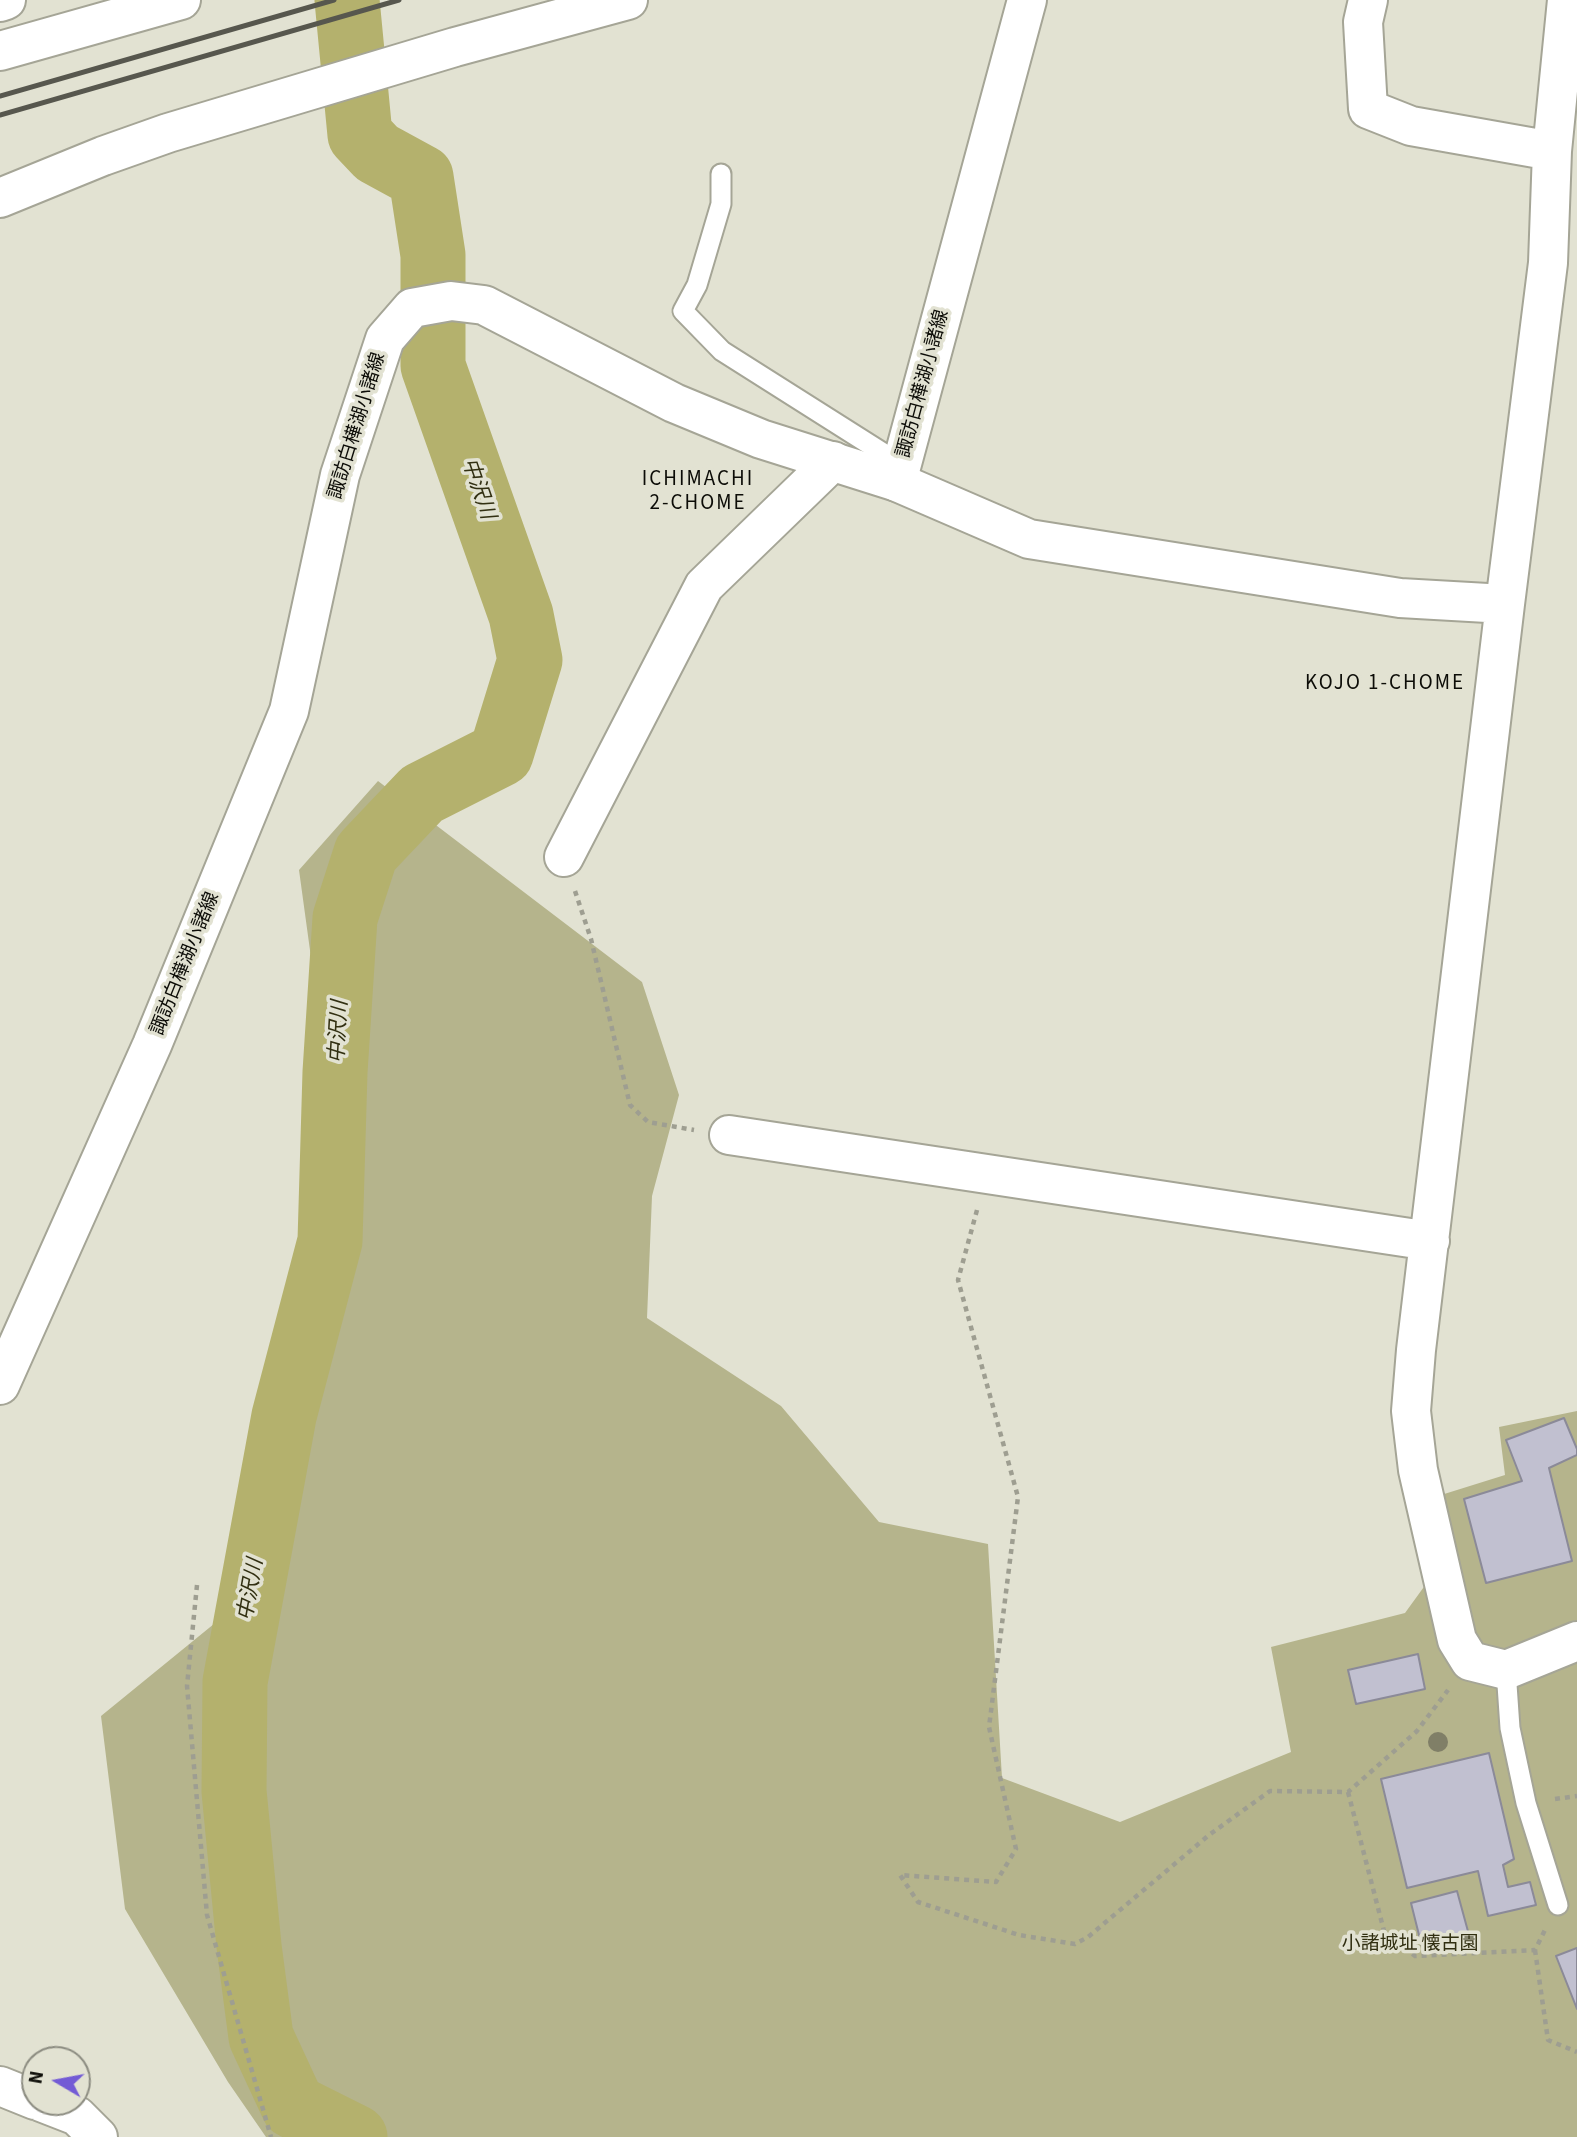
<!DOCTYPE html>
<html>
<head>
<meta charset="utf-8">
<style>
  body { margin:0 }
  #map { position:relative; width:1577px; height:2137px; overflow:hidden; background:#e2e2d2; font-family:"Source Sans 3",sans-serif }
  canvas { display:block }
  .north { position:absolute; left:21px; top:2046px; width:70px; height:70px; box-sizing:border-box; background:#e2e2d2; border:2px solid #8c8c81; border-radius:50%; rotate:280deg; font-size:19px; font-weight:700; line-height:28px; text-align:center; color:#0c0c07 }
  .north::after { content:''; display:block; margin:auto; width:24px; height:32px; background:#735bd5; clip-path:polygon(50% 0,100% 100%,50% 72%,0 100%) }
</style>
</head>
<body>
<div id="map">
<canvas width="1577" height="2137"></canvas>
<div class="north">N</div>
</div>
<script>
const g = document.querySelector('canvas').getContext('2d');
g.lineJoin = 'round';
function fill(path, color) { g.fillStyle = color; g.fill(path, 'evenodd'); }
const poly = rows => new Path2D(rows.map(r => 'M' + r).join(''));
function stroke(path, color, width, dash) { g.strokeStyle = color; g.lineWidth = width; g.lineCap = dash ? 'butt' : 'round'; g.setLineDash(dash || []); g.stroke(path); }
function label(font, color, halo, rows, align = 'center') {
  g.font = font + ' "Source Sans 3","Noto Sans JP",sans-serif'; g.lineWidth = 7; g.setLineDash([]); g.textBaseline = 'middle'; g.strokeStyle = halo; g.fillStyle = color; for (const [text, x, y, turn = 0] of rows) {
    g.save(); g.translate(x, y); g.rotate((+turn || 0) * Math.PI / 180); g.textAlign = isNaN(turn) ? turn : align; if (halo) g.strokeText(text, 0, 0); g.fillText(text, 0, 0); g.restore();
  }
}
fill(poly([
  [378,781,642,982,679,1095,652,1196,647,1318,781,1406,879,1522,988,1544,1002,1778,1120,1822,1291,1752,1271,1647,1405,1613,1455,1544,1441,1495,1505,1475,1499,1427,1577,1411,1577,2137,266,2137,228,2082,125,1909,101,1716,274,1575,352,1257,299,870]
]), '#b5b48c');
stroke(poly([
  [347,0,360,135,377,153,421,177,433,255,433,366,521,615,530,660,501,754,422,794,366,853,345,918,335,1072,330,1241,284,1416,235,1682,234,1791,249,1946,261,2037,293,2106,355,2137]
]), '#b4b16d', 65);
const building = poly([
  [1564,1418,1577,1449,1577,1455,1549,1468,1572,1561,1486,1583,1464,1499,1522,1481,1506,1440,1564,1418],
  [1418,1654,1425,1689,1356,1704,1348,1670,1418,1654],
  [1489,1753,1514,1859,1503,1865,1508,1887,1530,1882,1536,1905,1488,1916,1478,1871,1407,1888,1381,1779,1489,1753],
  [1457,1891,1469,1935,1422,1947,1411,1903,1457,1891],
  [1577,1948,1577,2009,1556,1956,1577,1948]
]);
fill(building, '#c1c0d0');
stroke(building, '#8b8a98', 2);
const service = poly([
  [721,174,721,204,697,285,683,311,722,351,902,465],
  [1506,1670,1510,1728,1526,1803,1558,1905]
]);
const minor = poly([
  [1368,0,1363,22,1368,109,1411,126,1552,151],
  [1567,0,1552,151,1548,263,1505,604,1416,1350,1411,1411,1418,1470,1457,1640,1470,1661,1506,1670,1577,1641],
  [0,2,6,0],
  [0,51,181,0],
  [897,482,1029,539,1400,598,1505,604],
  [564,857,704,586,833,461],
  [729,1135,1430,1241],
  [0,2086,35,2100],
  [41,2102,77,2116,98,2137]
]);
const tertiary = poly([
  [0,198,103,156,168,133,455,47,628,0]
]);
const primary = poly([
  [0,1385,152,1045,289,711,340,475,385,339,412,308,451,301,484,305,674,403,761,439,897,482,1027,0]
]);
stroke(service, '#a5a596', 23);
stroke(minor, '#a5a596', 42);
stroke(tertiary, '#a5a596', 42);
stroke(primary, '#a5a596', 42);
stroke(poly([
  [575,891,591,939,630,1105,648,1122,694,1130],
  [977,1210,958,1280,1018,1497,989,1727,1016,1849,996,1882,900,1875,918,1902,1019,1935,1075,1944,1088,1937,1209,1835,1270,1791,1348,1792,1417,1731,1448,1690],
  [197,1585,187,1686,207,1915,271,2137],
  [1348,1792,1384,1931,1415,1956,1535,1950,1546,1928],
  [1555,1799,1577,1796],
  [1535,1950,1548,2040,1577,2052]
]), '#9e9e91', 4.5, [5, 5]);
stroke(service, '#fff', 19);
stroke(minor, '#fff', 38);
stroke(tertiary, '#fff', 38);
stroke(primary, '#fff', 38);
stroke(poly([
  [0,96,334,0],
  [0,115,399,0]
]), '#57574e', 5);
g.fillStyle = '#807f67';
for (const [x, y] of [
  [1438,1742]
]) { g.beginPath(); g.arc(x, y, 10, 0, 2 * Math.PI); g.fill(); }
label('19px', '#0c0c07', '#e2e2d2', [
  ["諏訪白樺湖小諸線",924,384,-75],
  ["諏訪白樺湖小諸線",358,426,-73],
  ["諏訪白樺湖小諸線",186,964,-68]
]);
label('19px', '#302e10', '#e2e2d2', [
  ["小諸城址 懐古園",1410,1945]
]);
g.letterSpacing = '2px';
label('21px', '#0c0c07', '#e2e2d2', [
  ["ICHIMACHI",698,480],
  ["2-CHOME",698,504],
  ["KOJO 1-CHOME",1385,684]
]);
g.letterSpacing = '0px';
label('italic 21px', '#323012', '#e2e2d2', [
  ["中沢川",477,489,71],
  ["中沢川",340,1032,-87],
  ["中沢川",252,1590,-80]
]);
</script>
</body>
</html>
